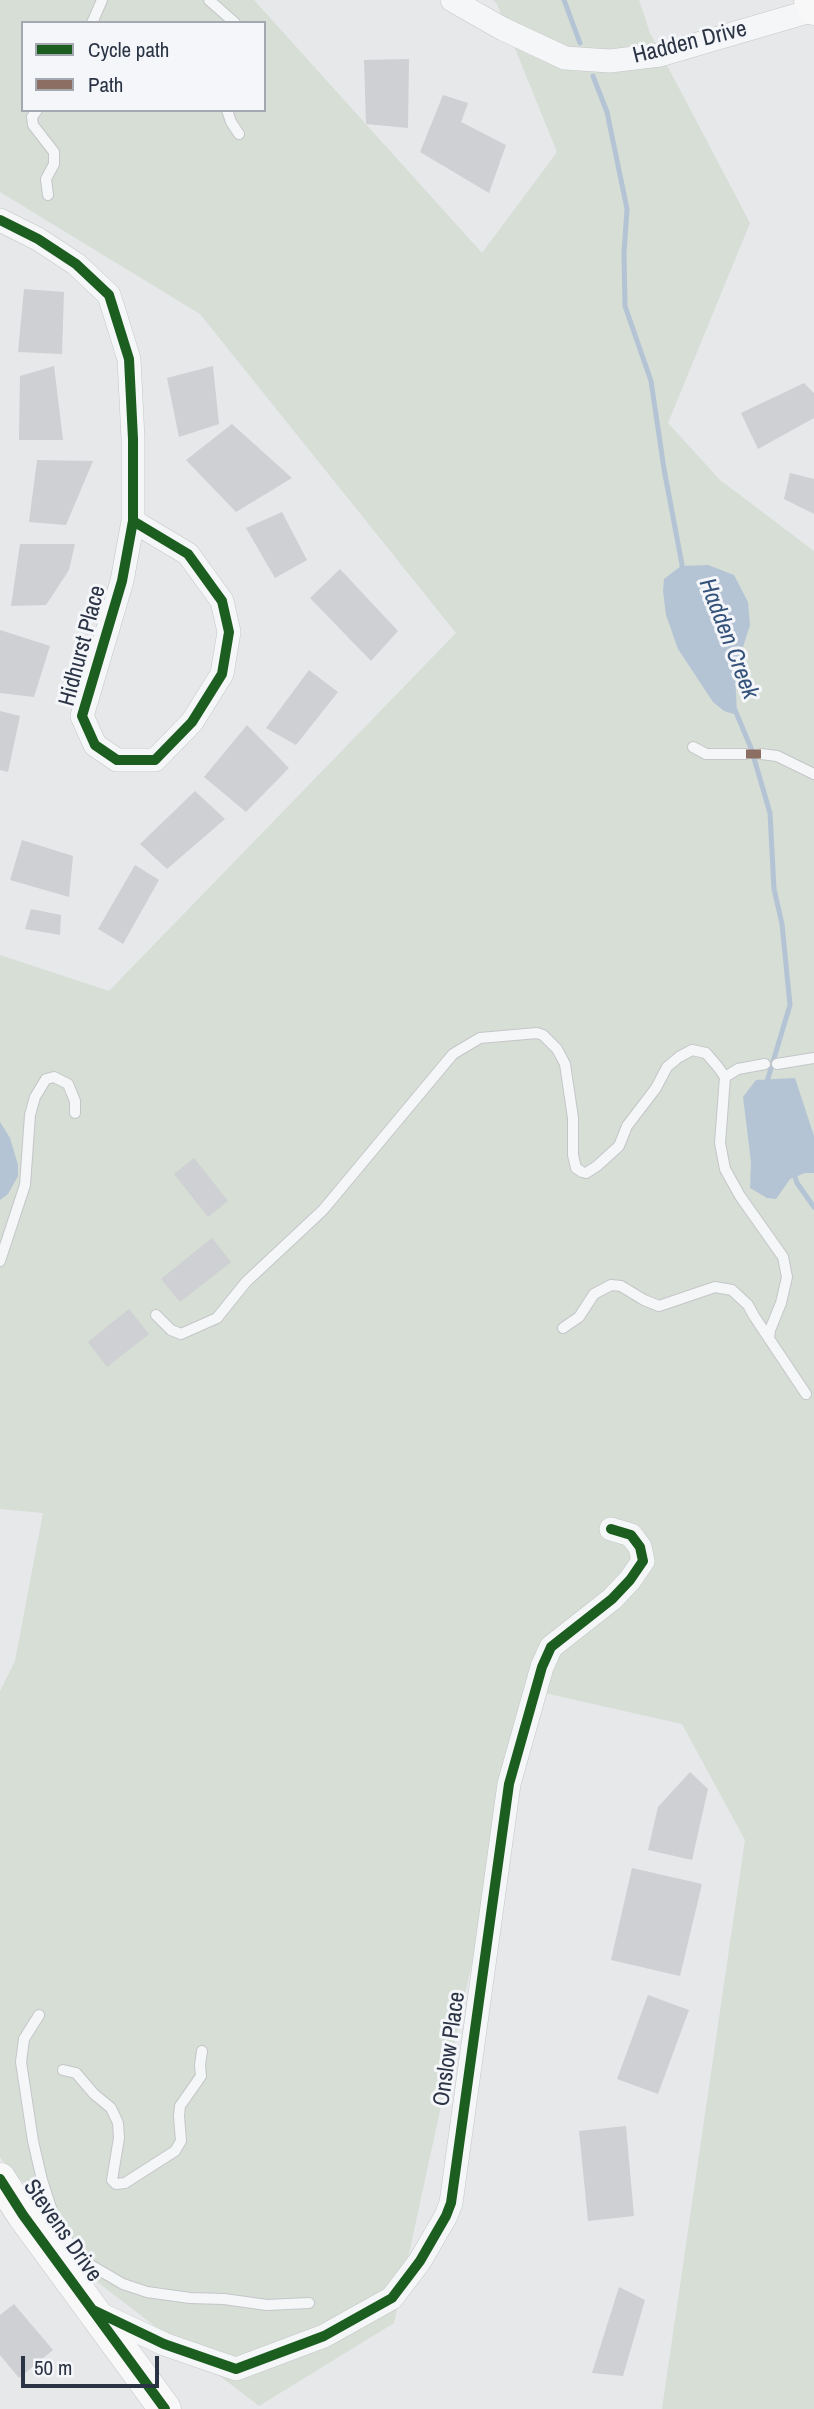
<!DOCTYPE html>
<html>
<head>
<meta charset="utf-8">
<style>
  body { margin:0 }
  #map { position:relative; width:814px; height:2409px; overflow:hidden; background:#e6e8ea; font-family:"Archivo Narrow",sans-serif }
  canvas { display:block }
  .legend { position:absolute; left:21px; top:21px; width:245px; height:91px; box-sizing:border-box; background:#f4f6f9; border:2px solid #a4a8b1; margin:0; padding:9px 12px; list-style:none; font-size:21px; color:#2b3445 }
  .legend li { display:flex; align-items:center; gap:14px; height:35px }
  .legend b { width:35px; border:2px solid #a4a8b1 }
  .scale { position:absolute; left:21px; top:2356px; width:138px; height:32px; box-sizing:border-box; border:4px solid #2b3445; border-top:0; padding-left:9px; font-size:21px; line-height:24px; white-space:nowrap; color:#2b3445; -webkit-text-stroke:5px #f4f6f9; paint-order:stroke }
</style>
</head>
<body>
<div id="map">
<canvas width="814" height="2409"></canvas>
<ul class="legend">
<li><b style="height:9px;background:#1b5e20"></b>Cycle path</li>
<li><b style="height:9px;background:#8d6e63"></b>Path</li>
</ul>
<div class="scale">50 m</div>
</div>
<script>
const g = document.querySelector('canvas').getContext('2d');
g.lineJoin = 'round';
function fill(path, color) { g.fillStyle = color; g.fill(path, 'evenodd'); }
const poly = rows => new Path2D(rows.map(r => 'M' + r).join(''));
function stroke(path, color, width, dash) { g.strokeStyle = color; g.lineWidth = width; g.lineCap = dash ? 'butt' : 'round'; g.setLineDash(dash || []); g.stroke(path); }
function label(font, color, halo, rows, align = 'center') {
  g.font = font + ' "Archivo Narrow",sans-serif'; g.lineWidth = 6; g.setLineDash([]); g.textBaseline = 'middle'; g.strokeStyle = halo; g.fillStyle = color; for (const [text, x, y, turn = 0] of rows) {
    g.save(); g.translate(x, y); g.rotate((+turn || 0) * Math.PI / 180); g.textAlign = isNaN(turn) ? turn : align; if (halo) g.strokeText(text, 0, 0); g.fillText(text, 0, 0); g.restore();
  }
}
fill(poly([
  [0,0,254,0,482,253,557,152,497,4,493,0,639,0,650,33,750,223,668,423,720,480,814,551,814,2409,662,2409,745,1840,682,1724,531,1690,394,2323,259,2406,74,2264,33,2190,9,2170,0,2157,0,1691,15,1661,43,1513,0,1509,0,955,109,991,456,633,200,314,0,192],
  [23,23,264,23,264,110,23,110]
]), '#d6ded6');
fill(poly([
  [708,565,734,575,748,602,750,625,735,672,737,715,724,711,713,702,678,649,666,615,663,591,664,579,681,566],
  [795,1078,814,1136,814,1173,805,1173,790,1179,776,1199,767,1198,750,1188,751,1162,743,1097,756,1080],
  [0,1122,10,1138,18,1165,18,1176,8,1194,0,1200]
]), '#b4c4d5');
stroke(poly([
  [564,0,580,43],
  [593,76,607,112,627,209,624,253,625,306,651,381,664,469,683,570],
  [735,710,751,748,770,813,774,889,782,924,790,1005,766,1085],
  [793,1171,797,1183,814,1207]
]), '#b4c4d5', 5);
fill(poly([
  [409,59,408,128,366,124,364,60],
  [443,95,468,103,461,122,506,145,489,193,420,152],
  [24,289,64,292,62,354,18,352],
  [54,366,63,440,19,440,20,376],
  [213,366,219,424,179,437,167,378],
  [804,383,814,393,814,418,758,449,741,413],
  [232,424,292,478,236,512,186,460],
  [37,460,93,461,66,525,29,522],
  [790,473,814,479,814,514,784,499],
  [282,512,307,560,275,578,246,528],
  [20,544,75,544,69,570,46,605,11,606],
  [340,569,398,631,371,661,310,598],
  [0,630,50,646,34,697,0,693],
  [309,670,338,692,296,745,266,728],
  [0,711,20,716,8,772,0,770],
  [247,725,289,768,246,812,204,777],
  [195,791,225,819,167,869,140,844],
  [22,840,73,856,69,897,10,880],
  [135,865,159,880,123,944,98,929],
  [31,909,61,915,60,935,25,929],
  [194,1158,228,1201,208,1217,174,1174],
  [212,1238,231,1262,180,1302,161,1279],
  [129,1309,149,1334,107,1367,88,1342],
  [690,1772,708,1789,692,1860,648,1850,658,1807],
  [632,1868,702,1884,680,1976,611,1960],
  [648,1995,689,2010,658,2094,617,2079],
  [626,2126,634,2216,588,2221,579,2131],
  [619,2287,645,2300,623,2376,592,2373],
  [14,2304,53,2350,19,2378,0,2355,0,2315]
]), '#ced0d3');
const lane = poly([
  [209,0,235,23],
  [92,23,102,0],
  [37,110,32,117,33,125,54,152,54,164,46,179,48,195],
  [227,110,231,122,239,134],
  [693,747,706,754,746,754],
  [761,754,777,756,814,774],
  [777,1064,814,1058],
  [725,1077,738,1069,765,1064],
  [0,1261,25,1185,30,1115,35,1097,46,1079,54,1077,68,1084,75,1101,75,1113],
  [156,1315,171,1330,181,1334,217,1318,246,1282,323,1210,453,1054,480,1038,537,1033,543,1035,557,1049,565,1064,573,1118,573,1155,576,1168,582,1172,586,1173,597,1166,619,1146,627,1126,656,1088,667,1067,679,1057,692,1050,706,1053,718,1067,725,1077,720,1143,725,1169,740,1196,783,1257,787,1277,781,1303,770,1330,769,1339],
  [563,1328,579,1317,594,1294,611,1285,621,1286,644,1300,659,1306,715,1287,732,1290,748,1305,754,1316,806,1394],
  [39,2015,24,2039,21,2062,33,2141,42,2180,55,2220,72,2248,87,2263,123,2284,147,2292,190,2298,224,2299,267,2305,309,2303],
  [63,2070,76,2073,94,2094,111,2108,118,2123,119,2138,112,2180,116,2184,125,2183,175,2151,181,2141,179,2116,180,2106,201,2076,200,2065,202,2051]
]);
const street = poly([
  [452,0,503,29,565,58,610,61,660,55,814,10],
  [0,220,38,239,76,264,109,295,129,359,133,439,133,521,122,581,82,716,95,745,117,760,155,760,192,722,222,674,229,632,222,601,188,554,133,521],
  [96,2312,164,2344,236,2369,324,2336,392,2298,420,2261,446,2216,451,2203,509,1784,542,1667,551,1647,612,1599,630,1580,643,1561,640,1547,631,1535,611,1529]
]);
const secondary = poly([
  [810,0,814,9],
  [0,2179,23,2215,165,2409]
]);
stroke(lane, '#c4c6c8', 12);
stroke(street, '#c4c6c8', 24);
stroke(secondary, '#c4c6c8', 33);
stroke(lane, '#f5f6f7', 10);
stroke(street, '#f5f6f7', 23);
stroke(secondary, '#f8f8f8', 32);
stroke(poly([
  [746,754,761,754]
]), '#8d6e63', 9, [18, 9]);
stroke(poly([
  [0,220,38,239,76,264,109,295,129,359,133,439,133,521,122,581,82,716,95,745,117,760,155,760,192,722,222,674,229,632,222,601,188,554,133,521],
  [0,2179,23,2215,165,2409],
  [93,2310,164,2344,236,2369,324,2336,392,2298,420,2261,446,2216,451,2203,509,1784,542,1667,551,1647,612,1599,630,1580,643,1561,640,1547,631,1535,611,1529]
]), '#1b5e20', 10);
label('23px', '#2b3445', '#f4f6f9', [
  ["Hadden Drive",690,43,-14],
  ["Hidhurst Place",83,646,-75],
  ["Onslow Place",450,2049,-82],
  ["Stevens Drive",62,2231,55]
]);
label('italic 24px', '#34527a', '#f4f6f9', [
  ["Hadden Creek",728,639,69]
]);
</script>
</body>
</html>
